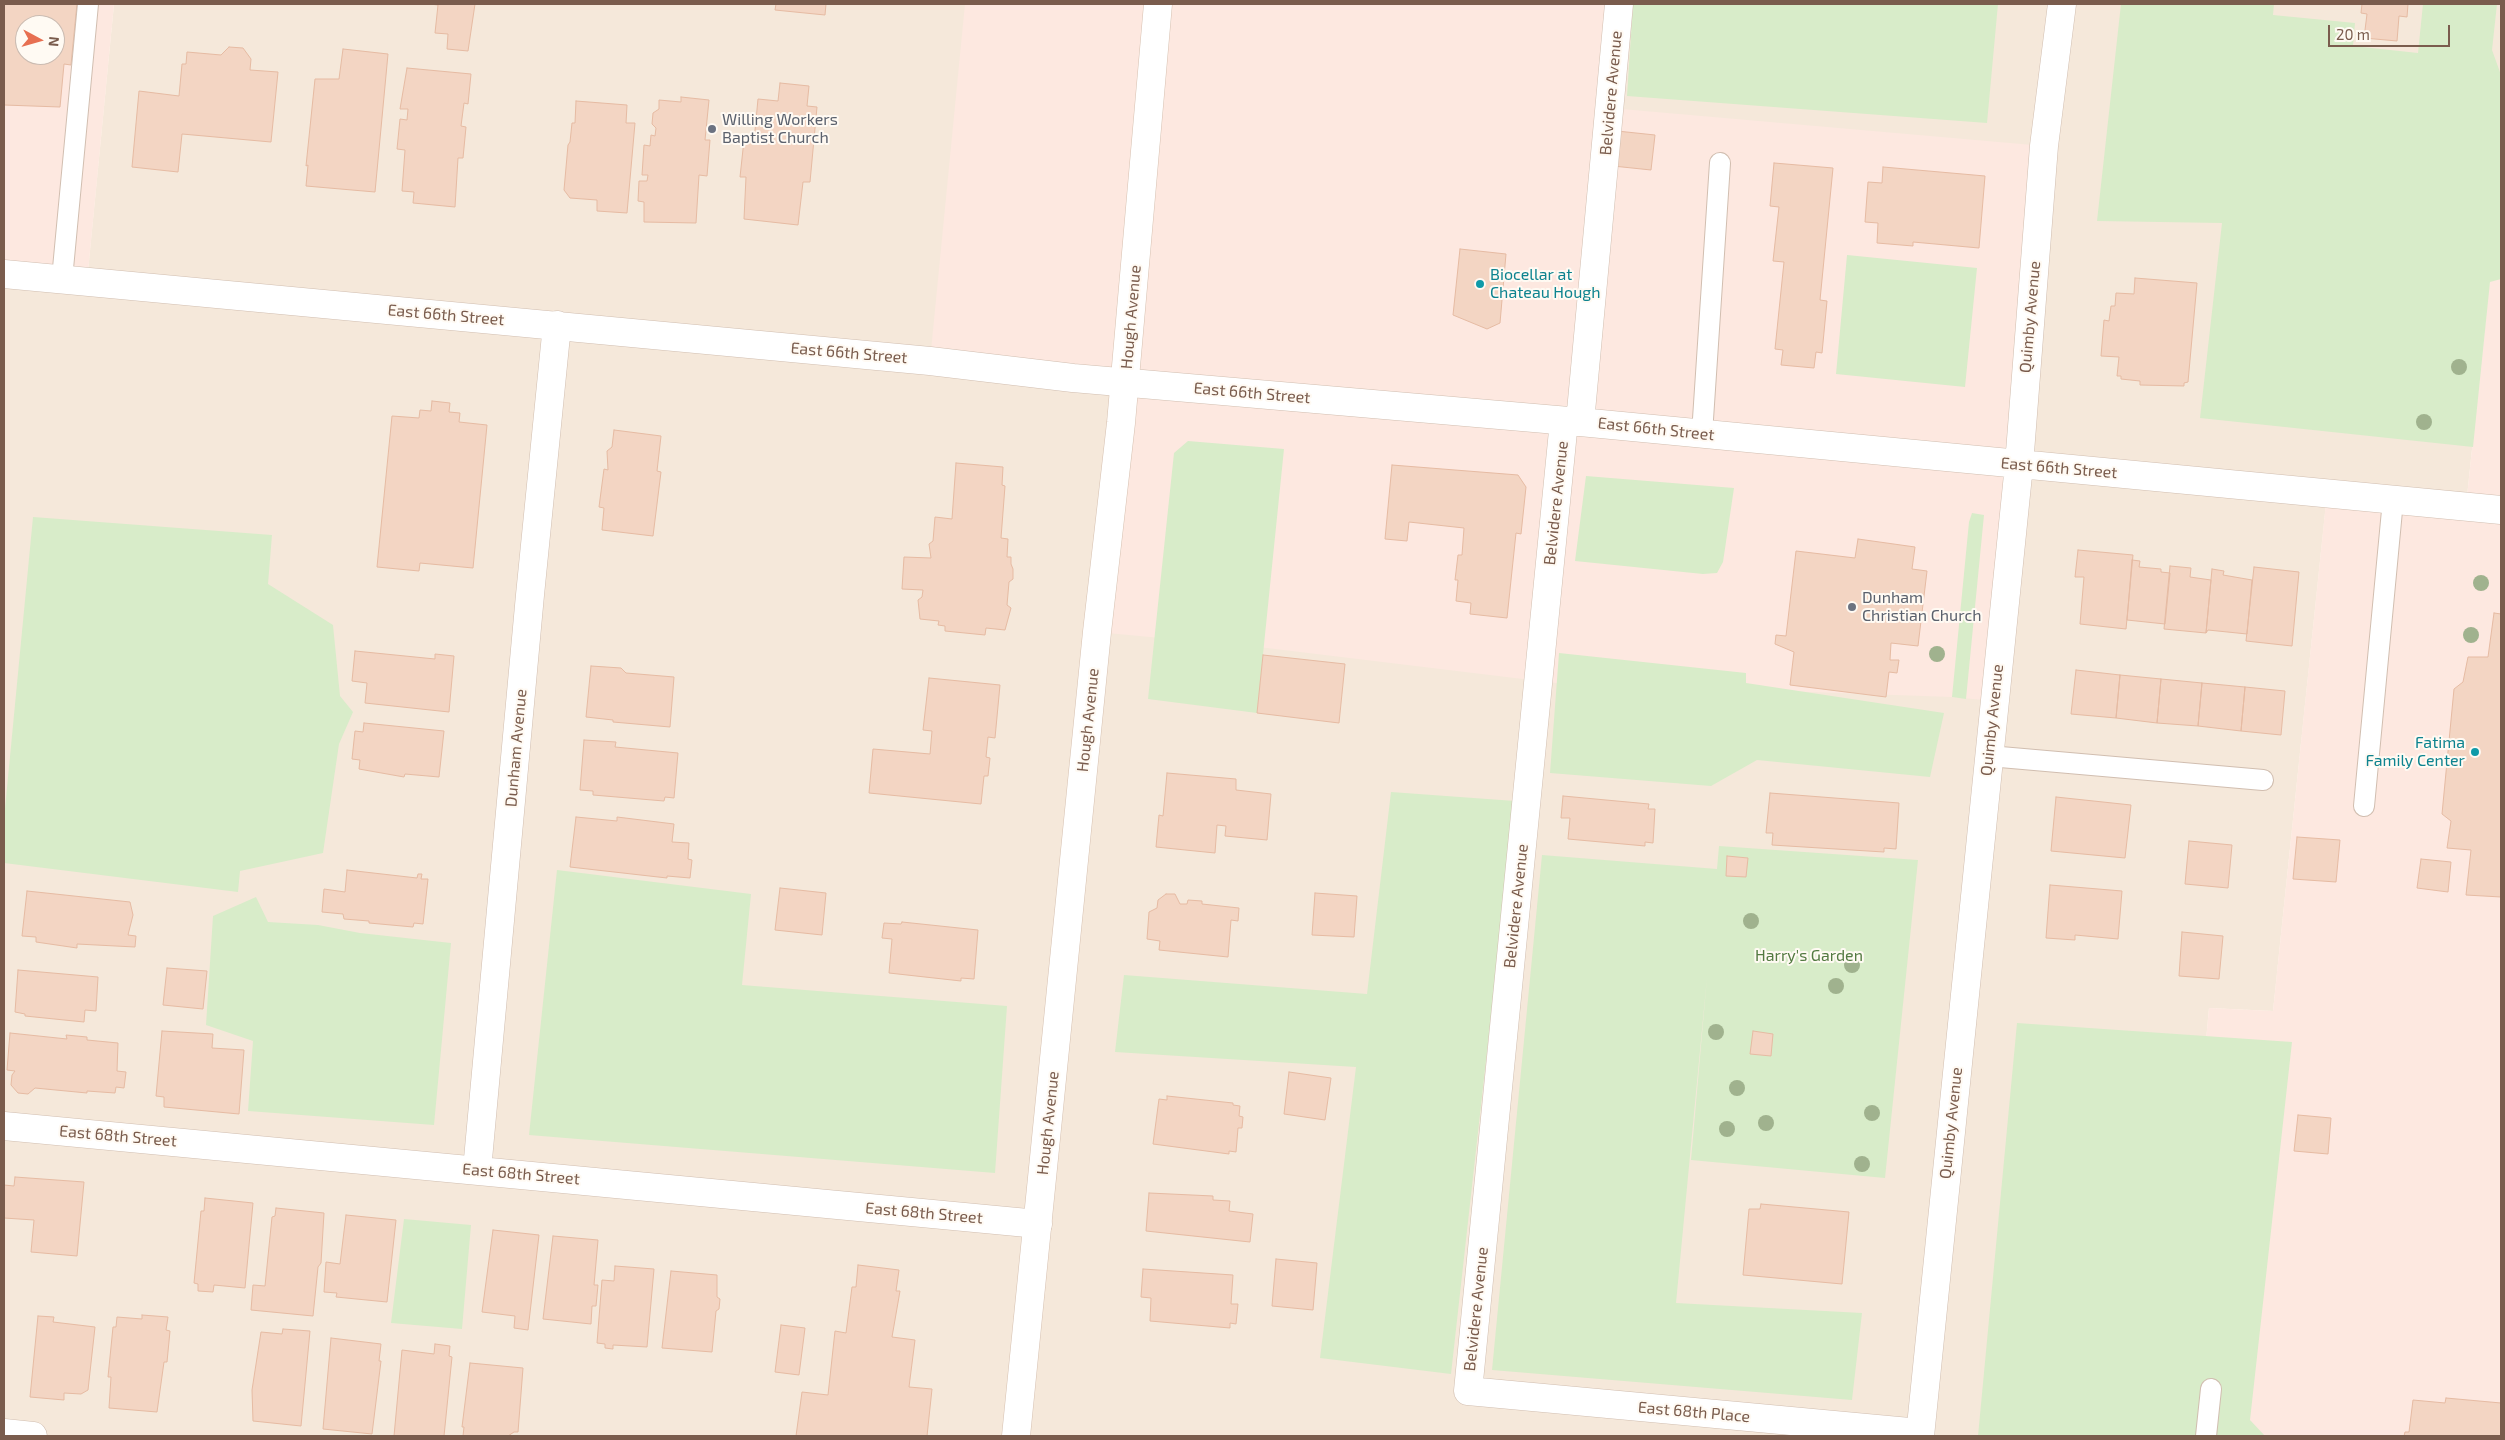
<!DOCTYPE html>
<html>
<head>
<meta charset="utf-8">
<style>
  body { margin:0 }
  #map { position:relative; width:2505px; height:1440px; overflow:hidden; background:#fdf6ec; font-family:"Exo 2",sans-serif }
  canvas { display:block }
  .frame { position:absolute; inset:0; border:5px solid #7a5c4d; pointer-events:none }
  .north { position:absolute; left:15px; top:15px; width:50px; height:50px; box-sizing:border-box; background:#fffaf3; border:1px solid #cabbb1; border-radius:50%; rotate:96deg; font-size:14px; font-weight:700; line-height:20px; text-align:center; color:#7a5c4d }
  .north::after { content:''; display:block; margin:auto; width:18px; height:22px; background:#e76f51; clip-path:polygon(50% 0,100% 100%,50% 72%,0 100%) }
  .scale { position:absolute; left:2328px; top:25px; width:122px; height:22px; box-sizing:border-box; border:2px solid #7a5c4d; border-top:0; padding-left:6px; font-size:15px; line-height:18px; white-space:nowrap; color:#7a5c4d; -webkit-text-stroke:4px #fffaf3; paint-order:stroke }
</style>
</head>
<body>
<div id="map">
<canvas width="2505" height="1440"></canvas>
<div class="frame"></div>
<div class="north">N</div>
<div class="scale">20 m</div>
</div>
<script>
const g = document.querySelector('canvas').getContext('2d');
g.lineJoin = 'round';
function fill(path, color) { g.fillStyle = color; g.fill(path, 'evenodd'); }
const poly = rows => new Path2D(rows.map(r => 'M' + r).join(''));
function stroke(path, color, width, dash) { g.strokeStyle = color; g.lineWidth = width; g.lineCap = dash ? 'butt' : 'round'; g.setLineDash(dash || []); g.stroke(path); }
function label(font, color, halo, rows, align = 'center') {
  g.font = font + ' "Exo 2",sans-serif'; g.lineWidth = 4; g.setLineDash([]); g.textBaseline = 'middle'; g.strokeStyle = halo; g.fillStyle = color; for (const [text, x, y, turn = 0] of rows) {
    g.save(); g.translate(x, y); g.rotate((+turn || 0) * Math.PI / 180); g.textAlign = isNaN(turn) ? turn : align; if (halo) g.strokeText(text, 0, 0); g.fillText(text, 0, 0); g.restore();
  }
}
fill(poly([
  [114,4,2501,4,2501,174,2466,506,2327,494,2273,1011,2209,1008,2170,1436,4,1436,4,274,87,281]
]), '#f5e8da');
fill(poly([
  [4,4,114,4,87,282,4,274],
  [25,25,55,25,55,55,25,55],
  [965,4,1619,4,1610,108,2044,146,1994,701,1952,697,1556,683,1267,648,1097,632,1125,382,930,361],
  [2501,174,2501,1436,2170,1436,2209,1008,2273,1011,2327,493,2466,506]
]), '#fde8e0');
fill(poly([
  [1633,4,1998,4,1987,123,1627,96],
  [2121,4,2274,4,2273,15,2355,23,2353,46,2418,53,2423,4,2497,4,2492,50,2501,75,2501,279,2490,282,2473,447,2200,418,2222,223,2097,221],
  [1847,255,1977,268,1965,387,1836,374],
  [1188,441,1284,449,1257,713,1148,699,1174,453],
  [1586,476,1734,488,1723,562,1717,573,1703,574,1575,561],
  [1972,513,1984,515,1966,699,1952,697,1969,522],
  [33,517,272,535,268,584,333,625,340,696,353,712,339,744,323,853,240,871,238,892,4,863,4,819],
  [1559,653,1746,673,1746,683,1944,713,1930,777,1757,760,1711,786,1550,773],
  [1391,792,1515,801,1451,1374,1320,1358,1356,1067,1115,1052,1124,975,1367,994],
  [1719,846,1918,860,1885,1178,1691,1160,1707,977,1676,1303,1862,1313,1852,1400,1492,1370,1542,855,1717,869],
  [557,870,751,894,742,985,1007,1006,995,1173,529,1135],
  [256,897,268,922,318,925,360,933,451,943,434,1125,248,1111,253,1041,206,1025,213,916],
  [2017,1023,2292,1042,2250,1420,2265,1436,1978,1436],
  [404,1219,471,1225,462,1329,391,1323]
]), '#d8ecc9');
const building = poly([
  [4,4,77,4,71,65,64,64,60,107,4,105,4,4],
  [25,25,55,25,55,55,25,55,25,25],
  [430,4,475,4,468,51,447,49,448,34,435,33,438,5,430,4],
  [776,4,826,4,825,15,775,10,776,4],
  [2362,4,2408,4,2407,17,2399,16,2397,41,2364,38,2367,14,2361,13,2362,4],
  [229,47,243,48,251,59,250,70,278,72,271,142,182,134,178,172,132,167,139,91,179,96,182,64,186,64,187,52,221,55,229,47],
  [343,49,388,54,375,192,306,186,308,165,306,166,315,79,339,79,343,49],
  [407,68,471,74,468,104,464,103,461,126,466,127,463,158,458,158,455,207,413,203,414,192,402,191,405,150,397,149,400,119,407,120,408,109,400,109,407,68],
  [780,83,809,86,807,106,817,107,810,182,803,182,798,225,744,219,746,177,740,177,744,140,754,141,758,99,778,101,780,83],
  [681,97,709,100,705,140,710,140,707,176,699,175,696,223,644,222,644,202,638,201,639,181,647,181,648,175,642,175,644,145,650,146,651,135,655,136,656,128,652,124,653,113,659,109,659,100,681,102,681,97],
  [576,101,627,105,626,123,635,123,627,213,597,211,597,200,570,198,564,190,568,145,570,142,572,123,575,123,576,101],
  [1617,131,1655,135,1651,170,1613,166,1617,131],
  [1774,163,1833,168,1820,300,1827,301,1822,353,1816,352,1814,368,1781,365,1783,350,1775,349,1784,262,1773,261,1779,207,1770,206,1774,163],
  [1883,167,1985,176,1979,248,1913,242,1913,246,1877,243,1878,223,1865,222,1868,182,1882,183,1883,167],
  [1460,249,1506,254,1500,323,1487,329,1453,315,1460,249],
  [2135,278,2197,283,2188,382,2184,383,2184,386,2140,385,2140,381,2121,379,2121,376,2117,376,2119,357,2101,356,2104,320,2109,321,2111,306,2115,306,2116,293,2134,294,2135,278],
  [432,401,450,403,449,412,460,413,459,422,487,425,473,568,420,563,419,571,377,567,392,416,419,418,420,410,431,411,432,401],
  [614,430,661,436,657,471,661,472,653,536,602,530,604,508,599,507,604,469,608,470,607,451,612,447,614,430],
  [956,463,1003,467,1002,485,1005,486,1001,538,1008,539,1007,557,1011,557,1011,564,1013,569,1013,579,1009,582,1007,605,1011,608,1005,630,986,628,985,635,945,631,945,626,938,625,939,621,920,619,918,600,922,597,923,590,902,589,904,557,931,558,929,544,933,541,935,517,952,519,956,463],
  [1392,465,1518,475,1526,487,1521,534,1516,533,1507,618,1470,614,1471,603,1456,601,1458,580,1455,580,1458,555,1462,555,1464,528,1409,522,1407,541,1385,539,1392,465],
  [1858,539,1915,547,1912,569,1927,571,1918,646,1891,643,1890,660,1899,660,1897,673,1889,672,1886,697,1790,685,1794,652,1775,644,1776,635,1786,636,1796,551,1855,558,1858,539],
  [2078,550,2133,555,2126,629,2080,624,2084,577,2075,577,2078,550],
  [2132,560,2140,561,2139,567,2161,569,2161,572,2170,573,2165,624,2127,620,2132,560],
  [2170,566,2191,568,2190,577,2211,580,2206,633,2164,629,2170,566],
  [2254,567,2299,572,2292,646,2246,641,2254,567],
  [2212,569,2224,571,2223,575,2252,580,2247,634,2208,630,2206,633,2212,569],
  [2494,613,2501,614,2501,897,2466,895,2471,850,2447,848,2451,821,2442,814,2454,689,2463,682,2468,657,2488,657,2494,613],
  [355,651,435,659,435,654,454,656,449,712,365,703,367,683,352,681,355,651],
  [1263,655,1345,664,1339,723,1257,713,1263,655],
  [591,666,621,668,626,673,674,677,670,727,613,722,613,720,586,717,591,666],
  [2076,670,2120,675,2116,718,2071,714,2076,670],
  [2120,675,2161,679,2157,723,2116,718,2120,675],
  [929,678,1000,685,995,738,988,737,986,757,990,758,988,776,984,776,981,804,869,793,873,749,930,754,932,731,923,730,929,678],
  [2161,679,2202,683,2198,726,2157,723,2161,679],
  [2202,683,2245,687,2241,731,2198,726,2202,683],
  [2245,687,2285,691,2281,735,2241,731,2245,687],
  [364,723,444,731,439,777,405,774,404,777,359,769,360,760,352,759,355,731,363,732,364,723],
  [584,740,616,742,615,747,678,753,674,798,665,797,664,801,593,795,593,791,580,790,584,740],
  [1167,773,1236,779,1236,790,1271,794,1267,840,1225,836,1226,826,1217,825,1215,853,1156,847,1159,815,1163,816,1167,773],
  [1770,793,1899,803,1896,849,1884,848,1884,852,1772,845,1773,833,1766,833,1770,793],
  [1563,796,1649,804,1648,809,1655,809,1653,843,1645,842,1645,846,1568,839,1570,818,1561,818,1563,796],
  [2056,797,2131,805,2125,858,2051,851,2056,797],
  [576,817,617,821,617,817,674,824,672,842,689,843,688,859,692,860,690,878,667,876,667,878,570,867,576,817],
  [2297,837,2340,840,2336,882,2293,879,2297,837],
  [2189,841,2232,845,2228,888,2185,884,2189,841],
  [1727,856,1748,858,1746,877,1726,876,1727,856],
  [2421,859,2451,862,2448,892,2417,888,2421,859],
  [347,870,417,878,418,874,422,874,421,879,428,879,423,924,414,923,413,927,369,923,369,921,344,919,343,914,322,912,324,889,345,892,347,870],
  [2050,885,2122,891,2118,939,2075,935,2075,940,2046,938,2050,885],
  [780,888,826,893,822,935,775,930,780,888],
  [27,891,130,902,133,915,128,935,136,936,135,947,77,944,77,948,36,942,36,937,22,936,27,891],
  [1315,893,1357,896,1354,937,1312,935,1315,893],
  [1166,894,1175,894,1180,904,1187,904,1188,900,1202,901,1202,904,1239,908,1238,921,1231,920,1228,957,1159,950,1160,941,1147,939,1149,912,1157,908,1158,900,1166,894],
  [902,922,978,930,974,979,961,978,961,981,889,973,892,939,882,938,884,923,901,924,902,922],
  [2182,932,2223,936,2219,979,2179,976,2182,932],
  [167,968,207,971,203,1009,163,1005,167,968],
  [18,970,98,977,96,1011,85,1010,84,1022,25,1016,25,1014,15,1012,18,970],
  [162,1031,213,1034,212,1048,244,1050,239,1114,164,1107,164,1097,156,1096,162,1031],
  [1753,1031,1773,1034,1771,1056,1750,1054,1753,1031],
  [10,1033,67,1039,66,1035,87,1037,87,1040,118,1043,117,1071,126,1072,124,1088,116,1087,115,1093,87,1091,87,1093,35,1088,28,1094,18,1093,11,1085,12,1075,15,1071,7,1070,10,1033],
  [1289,1072,1331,1078,1325,1120,1284,1114,1289,1072],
  [1167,1096,1233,1103,1233,1105,1240,1106,1239,1116,1243,1117,1242,1128,1238,1128,1236,1152,1229,1151,1229,1154,1153,1144,1159,1099,1167,1100,1167,1096],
  [2298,1115,2331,1118,2328,1154,2294,1151,2298,1115],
  [15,1177,84,1182,77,1256,31,1252,34,1220,4,1218,4,1185,14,1186,15,1177],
  [1149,1193,1213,1196,1213,1200,1230,1201,1229,1211,1253,1214,1250,1242,1146,1231,1149,1193],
  [205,1198,253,1203,245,1288,214,1285,213,1292,198,1291,198,1284,194,1283,201,1211,204,1211,205,1198],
  [1761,1204,1849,1212,1842,1284,1743,1275,1749,1209,1760,1209,1761,1204],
  [276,1208,324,1213,321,1263,318,1267,313,1316,251,1310,253,1285,265,1286,272,1217,275,1216,276,1208],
  [346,1215,396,1220,387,1302,336,1297,337,1293,324,1292,326,1262,340,1264,346,1215],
  [493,1230,539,1235,528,1330,514,1328,515,1316,482,1312,493,1230],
  [553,1236,598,1240,594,1285,598,1285,596,1306,592,1306,591,1324,543,1319,553,1236],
  [1276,1259,1317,1263,1313,1310,1272,1306,1276,1259],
  [858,1265,899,1270,896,1291,900,1291,892,1337,915,1340,909,1387,932,1389,927,1436,796,1436,802,1392,828,1395,835,1331,846,1333,852,1287,856,1287,858,1265],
  [615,1266,654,1269,647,1347,613,1345,613,1349,605,1348,605,1344,597,1343,602,1280,614,1281,615,1266],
  [1143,1269,1233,1275,1231,1304,1238,1304,1236,1324,1230,1323,1230,1328,1150,1321,1151,1298,1141,1297,1143,1269],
  [671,1271,717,1275,717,1297,720,1299,719,1309,716,1311,712,1352,662,1348,671,1271],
  [142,1315,168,1317,166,1330,170,1331,167,1362,164,1362,157,1412,109,1408,111,1377,108,1377,113,1327,116,1327,117,1317,142,1319,142,1315],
  [38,1316,54,1317,53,1322,95,1327,88,1390,81,1394,64,1393,64,1400,30,1397,38,1316],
  [781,1325,805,1328,799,1375,775,1372,781,1325],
  [283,1329,310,1331,301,1426,253,1421,252,1390,261,1332,282,1334,283,1329],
  [331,1338,381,1344,379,1361,381,1361,372,1434,323,1429,331,1338],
  [435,1344,450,1346,449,1356,452,1357,444,1436,394,1436,402,1350,434,1354,435,1344],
  [470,1363,523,1368,518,1432,514,1432,508,1436,463,1436,464,1427,462,1427,470,1363],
  [2446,1398,2501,1403,2501,1436,2404,1436,2405,1432,2409,1432,2413,1400,2445,1403,2446,1398]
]);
fill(building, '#f3d5c3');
stroke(building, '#e6bba3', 1);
const lane = poly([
  [62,279,88,4],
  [1702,434,1720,163],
  [1989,756,2263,780],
  [2364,806,2393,500],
  [2206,1436,2211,1389]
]);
const street = poly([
  [4,274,930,361,1073,378,1580,422,2501,510],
  [1564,421,1468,1391,1920,1433],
  [1580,422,1619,4],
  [4,1126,1038,1224],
  [477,1170,530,595,557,325],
  [4,1433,33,1436],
  [1920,1436,2019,465,2044,146,2062,4]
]);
const secondary = poly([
  [1016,1436,1097,632,1121,423,1158,4]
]);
stroke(lane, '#d1beb0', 22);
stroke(street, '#d1beb0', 29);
stroke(secondary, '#d6c0b0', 29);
stroke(lane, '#fff', 20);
stroke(street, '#fff', 28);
stroke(secondary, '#fff', 28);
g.fillStyle = '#a0b28e';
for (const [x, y] of [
  [2459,367],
  [2424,422],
  [2481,583],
  [2471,635],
  [1937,654],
  [1751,921],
  [1852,965],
  [1836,986],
  [1716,1032],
  [1737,1088],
  [1872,1113],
  [1766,1123],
  [1727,1129],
  [1862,1164]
]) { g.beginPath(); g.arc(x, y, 8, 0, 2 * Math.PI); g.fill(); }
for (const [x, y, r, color] of [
  [712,129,5,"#6b7280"],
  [1480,284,5,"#0f9aa8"],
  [1852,607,5,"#6b7280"],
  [2475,752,5,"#0f9aa8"]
]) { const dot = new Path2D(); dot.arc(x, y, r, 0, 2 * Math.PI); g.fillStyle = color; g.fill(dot); stroke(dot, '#fffaf3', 2); }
label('16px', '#7a5c4d', '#fffaf3', [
  ["Belvidere Avenue",1611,93,-85],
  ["East 66th Street",446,315,5],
  ["Hough Avenue",1131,317,-85],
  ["Quimby Avenue",2030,317,-85],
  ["East 66th Street",849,353,5],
  ["East 66th Street",1252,393,5],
  ["East 66th Street",1656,429,6],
  ["East 66th Street",2059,468,5],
  ["Belvidere Avenue",1556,503,-84],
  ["Hough Avenue",1088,720,-84],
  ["Quimby Avenue",1992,720,-84],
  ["Dunham Avenue",516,748,-85],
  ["Belvidere Avenue",1516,906,-84],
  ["Hough Avenue",1048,1123,-84],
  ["Quimby Avenue",1951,1123,-84],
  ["East 68th Street",118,1136,5],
  ["East 68th Street",521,1174,5],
  ["East 68th Street",924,1213,5],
  ["Belvidere Avenue",1476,1309,-84],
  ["East 68th Place",1694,1412,5]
]);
label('16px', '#5b616d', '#fffaf3', [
  ["Willing Workers",722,120],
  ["Baptist Church",722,138],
  ["Dunham",1862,598],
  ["Christian Church",1862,616]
], 'left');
label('16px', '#0d838f', '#fffaf3', [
  ["Biocellar at",1490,275],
  ["Chateau Hough",1490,293],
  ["Fatima",2465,743,"right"],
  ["Family Center",2465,761,"right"]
], 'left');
label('16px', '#537a41', '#fffaf3', [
  ["Harry's Garden",1809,956]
]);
</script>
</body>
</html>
